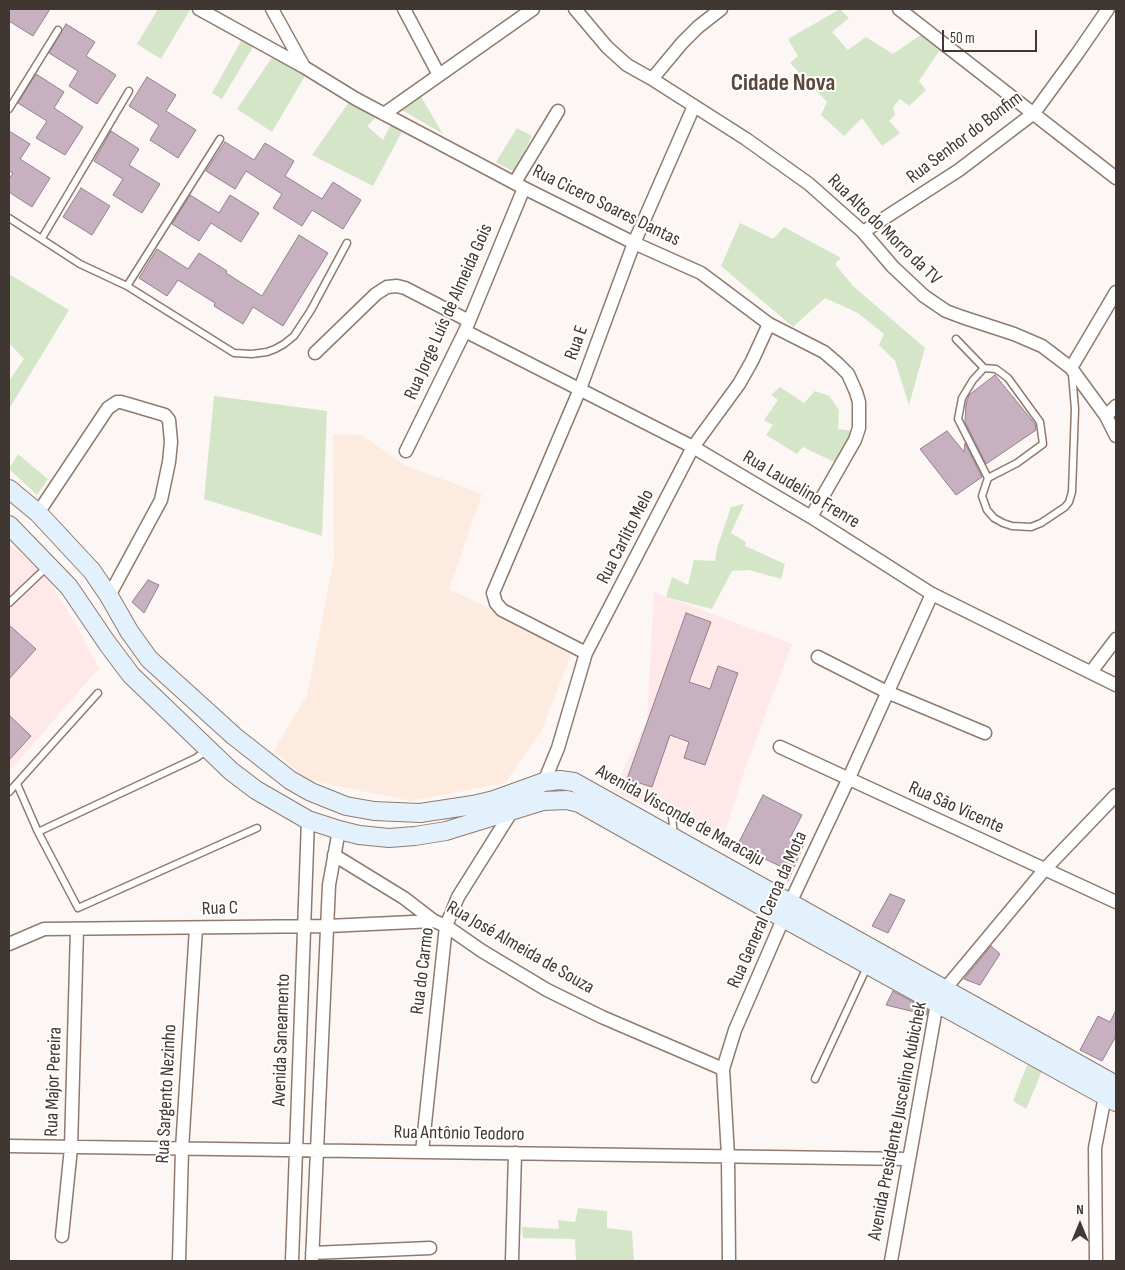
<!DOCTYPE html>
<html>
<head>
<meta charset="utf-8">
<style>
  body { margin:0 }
  #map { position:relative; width:1125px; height:1270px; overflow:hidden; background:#fcf7f4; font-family:"Sofia Sans Condensed",sans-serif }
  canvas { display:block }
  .frame { position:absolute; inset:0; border:10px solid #413732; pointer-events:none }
  .north { position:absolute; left:1055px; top:1200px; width:50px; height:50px; -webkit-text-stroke:4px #fff; paint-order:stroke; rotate:0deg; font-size:14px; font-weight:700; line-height:20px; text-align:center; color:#413732 }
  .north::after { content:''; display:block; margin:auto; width:18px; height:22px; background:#413732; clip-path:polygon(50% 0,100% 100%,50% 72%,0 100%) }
  .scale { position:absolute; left:942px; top:30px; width:95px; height:22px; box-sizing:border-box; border:2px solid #413732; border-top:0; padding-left:6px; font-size:15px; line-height:18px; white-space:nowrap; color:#413732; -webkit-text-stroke:4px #fff; paint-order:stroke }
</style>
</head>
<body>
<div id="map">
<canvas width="1125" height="1270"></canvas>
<div class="frame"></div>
<div class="north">N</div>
<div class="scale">50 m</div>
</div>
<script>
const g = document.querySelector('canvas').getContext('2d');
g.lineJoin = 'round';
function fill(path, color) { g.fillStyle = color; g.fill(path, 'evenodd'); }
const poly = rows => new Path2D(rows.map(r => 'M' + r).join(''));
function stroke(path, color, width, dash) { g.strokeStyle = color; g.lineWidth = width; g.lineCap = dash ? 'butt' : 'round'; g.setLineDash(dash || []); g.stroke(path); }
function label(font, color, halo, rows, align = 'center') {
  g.font = font + ' "Sofia Sans Condensed",sans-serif'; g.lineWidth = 4; g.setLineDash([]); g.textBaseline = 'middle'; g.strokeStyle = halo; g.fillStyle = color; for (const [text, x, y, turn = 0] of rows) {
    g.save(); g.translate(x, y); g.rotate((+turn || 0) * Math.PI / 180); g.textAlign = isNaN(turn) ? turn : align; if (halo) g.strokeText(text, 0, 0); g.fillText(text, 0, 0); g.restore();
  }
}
fill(poly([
  [333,434,361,435,405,465,482,494,449,590,475,601,571,655,541,732,505,783,411,801,307,780,274,750,307,695,334,559]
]), '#feebe0');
fill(poly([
  [9,544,46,576,79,630,99,668,9,772],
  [654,592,792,644,746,766,722,841,672,817,613,792,647,720]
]), '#fee8e8');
fill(poly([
  [158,9,190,10,161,59,137,44],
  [840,9,849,18,832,32,848,50,866,37,893,54,922,34,941,48,919,81,926,90,909,106,900,99,893,107,895,115,889,121,900,133,882,146,862,118,844,136,821,115,827,102,790,63,798,56,788,39],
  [241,41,253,47,222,99,212,93],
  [273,56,305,76,272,132,237,109],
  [420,95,443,134,400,109],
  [349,102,379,114,367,126,383,140,391,124,403,130,373,186,312,155],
  [517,128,532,136,514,172,496,162],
  [740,223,773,239,784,227,841,258,835,264,853,286,925,348,909,405,895,361,879,345,884,334,858,313,825,298,793,327,721,266],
  [9,274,69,310,9,409,9,381,24,359,9,343],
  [780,387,804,403,815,391,829,396,839,410,838,429,853,431,834,462,803,447,797,454,766,435,773,425,764,420,778,400,771,395],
  [214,396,327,411,322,536,204,499],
  [18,454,48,479,37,495,9,469],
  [744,504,731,533,746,542,745,546,785,564,781,579,749,570,732,571,712,609,666,597,672,577,688,585,694,560,715,561,717,548,731,507],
  [1027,1065,1042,1071,1026,1109,1013,1101],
  [578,1208,607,1211,607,1228,632,1231,634,1261,576,1261,575,1239,523,1238,522,1227,559,1229,558,1220,575,1222]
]), '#d5e5c8');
const building = poly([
  [9,9,50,9,33,36,9,21,9,9],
  [66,24,95,42,86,56,116,75,97,104,69,86,78,71,49,53,66,24],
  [36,74,64,92,54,108,83,127,65,155,36,138,47,121,18,103,36,74],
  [147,77,176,95,166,111,196,130,178,158,150,140,159,125,129,106,147,77],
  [9,131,30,144,20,159,50,178,32,207,9,192,9,179,13,173,9,171,9,131],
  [111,131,139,149,129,165,160,184,142,213,113,195,123,179,94,161,111,131],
  [225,142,254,160,265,143,294,161,285,176,322,199,333,182,361,200,343,229,312,210,302,226,273,208,282,194,246,171,235,189,206,171,225,142],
  [81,188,110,206,92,235,63,217,81,188],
  [190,195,219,213,230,195,259,213,241,242,211,223,199,241,172,224,190,195],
  [299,235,328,253,283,326,253,307,243,324,214,306,215,303,178,280,167,296,139,278,157,249,188,269,199,253,227,271,226,273,262,296,299,235],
  [995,375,1035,424,1036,430,986,464,965,422,966,404,969,395,995,375],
  [947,431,964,452,965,443,982,477,956,495,920,449,947,431],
  [148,580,159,585,144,613,132,602,148,580],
  [686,613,711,622,689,682,710,689,718,666,738,673,705,765,684,758,689,742,670,735,652,787,627,779,686,613],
  [9,625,36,649,9,679,9,625],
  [9,715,31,736,9,760,9,715],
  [763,795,802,815,790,838,804,844,788,881,778,877,782,867,737,846,763,795],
  [890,894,905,900,888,933,872,926,890,894],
  [991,946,1000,954,980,985,964,979,991,946],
  [893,991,928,1010,927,1015,886,1005,893,991],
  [1116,1010,1116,1036,1102,1061,1080,1050,1098,1016,1110,1022,1116,1010]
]);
fill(building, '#c7b1c1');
stroke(building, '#937f8e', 1);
const lane = poly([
  [9,109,58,30],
  [9,218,80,264,127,286,234,353,252,354,267,352,275,349,284,344,294,336,311,310,347,243],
  [42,238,129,91],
  [127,286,220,139],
  [956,339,984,368],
  [988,478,958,419,962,398,973,380,984,368,996,369,1008,378,1040,422,1043,444,1017,463,988,478,982,496,987,510,994,518,1003,523,1012,526,1031,527,1041,523,1065,507,1069,502,1072,492,1075,409,1072,374],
  [9,603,48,566],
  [17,784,38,832,78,908,257,828],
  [9,792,98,693],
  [672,817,674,835],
  [38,832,196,758,207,750],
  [815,1079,867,967]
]);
const street = poly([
  [199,9,304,67,356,99,524,188,634,243,701,273,769,324,824,352,838,364,848,374,856,392,859,402,859,428,855,440,811,517],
  [272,9,304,67],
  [404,9,439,75],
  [575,9,607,47,627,65,652,79,746,139,809,184,863,232,893,267,924,296,946,311,962,317,1014,334,1042,346,1071,368,1106,416,1116,436],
  [899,9,1116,178],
  [652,79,682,43,698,27,721,9],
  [384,114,533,9],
  [515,182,558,111],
  [863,232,959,170,1034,113,1077,54,1108,9],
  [465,331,693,447,811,517,932,594,1116,685],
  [315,353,376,294,387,287,397,286,405,288,469,321],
  [1071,368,1116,292],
  [1106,416,1116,406],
  [406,451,465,331,524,188],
  [38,513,108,408,117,402,121,402,165,415,169,420,171,442,169,462,161,500,109,596],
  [586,653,502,610,496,603,493,593,580,389,634,243,694,106],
  [818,657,887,692,985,733],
  [1091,672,1116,639],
  [780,747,1116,902],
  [544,782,558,748,586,653,693,447,739,384,752,361,769,324],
  [334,855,404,898,434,921,446,926,482,951,547,990,602,1017,723,1069],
  [9,944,44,929,328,926,434,921],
  [9,1146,909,1159],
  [422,1152,446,926,458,897,512,811],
  [62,1236,71,1148,77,929],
  [312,1253,430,1248],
  [179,1261,182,1149,196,928],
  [292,1261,308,820],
  [312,1261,329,885,339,830],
  [512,1261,515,1153],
  [729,1261,728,1156,723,1069,735,1030,790,903,848,780,932,594],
  [891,1261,937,1003,945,989,1045,869,1116,795],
  [1096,1261,1095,1148,1105,1096]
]);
const secondary = poly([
  [9,489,38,513,92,571,109,596,129,631,149,659,234,736,290,780,311,792,346,806,374,811,420,813,473,805,494,800,544,782,560,780,574,782,1116,1085],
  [9,525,69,587,107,643,131,675,231,771,256,790,308,820,339,830,359,835,389,838,415,836,446,831,543,801,567,800,579,803,783,918,1116,1102]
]);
stroke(lane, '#907a6e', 9);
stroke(street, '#907a6e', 15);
stroke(secondary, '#907a6e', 20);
stroke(lane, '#fff', 6);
stroke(street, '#fff', 12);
stroke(secondary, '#e2f1fb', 18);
label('19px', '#413732', '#fff', [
  ["Rua Senhor do Bonfim",965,138,-37],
  ["Rua Cicero Soares Dantas",606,206,26],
  ["Rua Alto do Morro da TV",884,230,44],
  ["Rua Jorge Luís de Almeida Gois",449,312,-66],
  ["Rua E",577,343,-70],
  ["Rua Laudelino Frenre",801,490,31],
  ["Rua Carlito Melo",626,537,-63],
  ["Rua São Vicente",956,808,24],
  ["Avenida Visconde de Maracaju",680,816,29],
  ["Rua C",220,909,-2],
  ["Rua General Ceroa da Mota",768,910,-66],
  ["Rua José Almeida de Souza",520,948,30],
  ["Rua do Carmo",423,971,-83],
  ["Avenida Saneamento",282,1040,-88],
  ["Rua Major Pereira",54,1082,-88],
  ["Rua Sargento Nezinho",167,1094,-87],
  ["Avenida Presidente Juscelino Kubichek",898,1121,-79],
  ["Rua Antônio Teodoro",459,1134,1]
]);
label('bold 24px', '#5b473c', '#fff', [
  ["Cidade Nova",783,84]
]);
</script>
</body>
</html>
